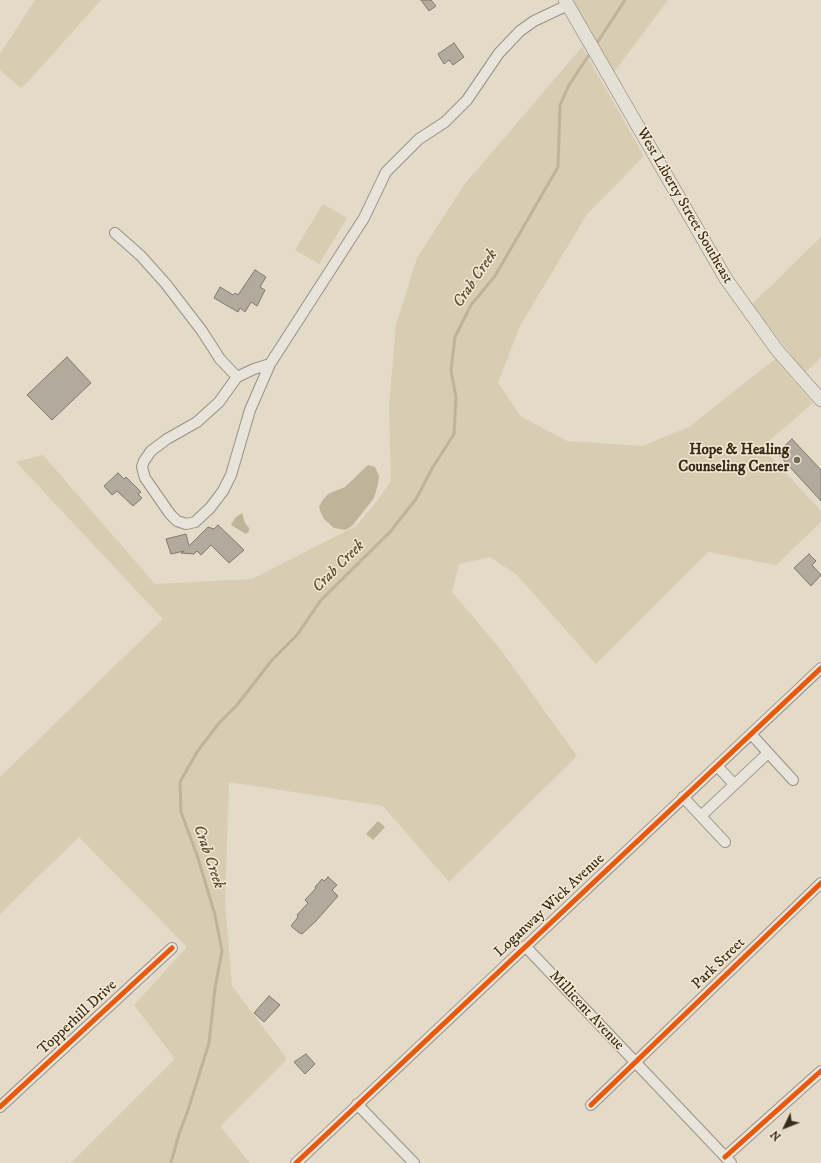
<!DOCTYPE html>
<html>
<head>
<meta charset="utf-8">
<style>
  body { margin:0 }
  #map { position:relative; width:821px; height:1163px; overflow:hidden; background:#e3dac7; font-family:"IM FELL DW Pica",serif }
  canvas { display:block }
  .north { position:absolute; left:765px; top:1107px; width:40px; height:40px; -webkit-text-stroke:3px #f4ead3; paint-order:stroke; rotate:227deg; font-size:11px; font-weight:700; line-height:16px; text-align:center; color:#392b1a }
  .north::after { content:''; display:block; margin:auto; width:14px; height:18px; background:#392b1a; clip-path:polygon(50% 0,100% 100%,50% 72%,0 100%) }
</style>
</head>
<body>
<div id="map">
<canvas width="821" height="1163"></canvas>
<div class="north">N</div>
</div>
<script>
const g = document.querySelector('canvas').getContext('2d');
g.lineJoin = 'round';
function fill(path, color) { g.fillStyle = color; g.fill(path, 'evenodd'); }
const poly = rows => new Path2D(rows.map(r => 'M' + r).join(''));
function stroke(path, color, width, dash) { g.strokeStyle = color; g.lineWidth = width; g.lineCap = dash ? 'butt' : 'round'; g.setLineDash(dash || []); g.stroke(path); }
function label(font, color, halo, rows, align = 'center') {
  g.font = font + ' "IM FELL DW Pica",serif'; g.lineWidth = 3; g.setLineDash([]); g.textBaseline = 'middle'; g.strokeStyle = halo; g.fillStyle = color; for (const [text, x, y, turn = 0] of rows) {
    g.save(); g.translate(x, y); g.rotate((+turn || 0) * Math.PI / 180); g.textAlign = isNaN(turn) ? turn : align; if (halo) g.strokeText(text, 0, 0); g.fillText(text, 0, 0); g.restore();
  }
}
fill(poly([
  [35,0,101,0,35,74,21,88,0,70,0,54],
  [573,0,668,0,614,72],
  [582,47,644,156,587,214,520,326,498,383,520,416,567,441,642,446,689,427,775,359,813,403,762,447,821,511,821,522,776,565,708,552,596,664,517,575,490,557,459,564,452,592,500,649,577,756,449,882,383,806,229,782,225,900,232,986,287,1059,220,1126,250,1163,71,1163,175,1059,134,1005,187,947,79,837,0,914,0,777,163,619,16,462,43,455,155,584,252,579,356,526,375,504,391,481,389,407,396,325,417,258,464,185],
  [323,204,347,218,319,264,295,250],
  [821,237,821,357,805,373,752,304]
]), '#d8ccb2');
fill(poly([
  [368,465,375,467,379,476,378,484,374,498,352,526,345,530,334,528,324,519,321,513,319,507,322,501,328,494,345,487],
  [242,513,245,523,249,528,249,531,246,534,231,525,235,518],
  [378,821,385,827,373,840,366,834]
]), '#bfb399');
stroke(poly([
  [595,46,625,0],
  [171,1163,179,1134,188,1110,209,1043,215,988,222,951,215,915,197,855,181,812,180,782,197,752,219,723,237,705,272,660,297,635,321,600,390,532,416,499,433,467,454,434,456,397,451,370,455,337,471,305,495,276,558,167,560,105,569,85,591,52]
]), '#bfb399', 3);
const building = poly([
  [421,0,431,0,436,6,429,11,421,0],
  [454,43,464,57,453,65,449,60,444,64,438,54,454,43],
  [255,270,266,277,260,287,265,290,257,306,251,302,245,312,240,308,238,312,214,298,220,287,233,295,235,293,238,295,255,270],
  [67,357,91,383,52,420,27,395,67,357],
  [792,439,821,470,821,501,777,453,792,439],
  [118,473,124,479,126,477,141,492,138,494,142,498,133,506,117,491,112,495,104,486,118,473],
  [218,525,244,550,229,563,211,545,201,555,197,551,194,554,181,553,184,551,171,554,166,539,186,534,189,546,208,527,214,529,218,525],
  [809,554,816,561,812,565,821,575,811,586,794,568,809,554],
  [328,877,337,885,332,890,338,896,316,921,302,934,298,932,291,926,298,917,297,915,308,903,305,900,316,888,315,887,322,879,324,881,328,877],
  [269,996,280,1005,264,1022,254,1013,269,996],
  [306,1054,315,1064,305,1074,294,1062,306,1054]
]);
fill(building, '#b2ab9d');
stroke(building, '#80796d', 1);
const minor = poly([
  [115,233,141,256,166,284,202,331,220,359,237,377],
  [270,364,254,369,237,377,219,402,197,422,167,439,151,451,144,461,142,467,145,478,170,514,177,521,186,524,195,522,210,508,223,491,231,475,250,410,270,364,364,218,386,172,419,139,445,122,467,100,499,53,520,31,534,21,568,5],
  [751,734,793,780],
  [717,766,734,784],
  [683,797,725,842],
  [701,816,768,753],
  [525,946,731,1163],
  [357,1104,414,1163],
  [591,1105,821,883],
  [0,1107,172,948],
  [725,1157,821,1071],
  [296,1163,821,668]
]);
const major = poly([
  [565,0,726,279,777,350,821,400]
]);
stroke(minor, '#989184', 12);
stroke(major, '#80796d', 14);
stroke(minor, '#e8e4db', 10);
stroke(major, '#e5e0d5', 13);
stroke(poly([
  [591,1105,821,883],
  [0,1107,172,948],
  [725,1157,821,1071],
  [296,1163,821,668]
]), '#e8590c', 5);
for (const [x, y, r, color] of [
  [797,460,4,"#746857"]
]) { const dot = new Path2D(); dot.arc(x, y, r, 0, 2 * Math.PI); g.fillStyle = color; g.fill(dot); stroke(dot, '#f4ead3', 1.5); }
label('15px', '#392b1a', '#f4ead3', [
  ["West Liberty Street Southeast",684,206,60],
  ["Loganway Wick Avenue",550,906,-43],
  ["Park Street",719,964,-44],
  ["Millicent Avenue",586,1011,47],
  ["Topperhill Drive",78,1018,-43]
]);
label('bold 15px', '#392b1a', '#f4ead3', [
  ["Hope & Healing",789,451],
  ["Counseling Center",789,468]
], 'right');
label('italic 16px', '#5d4f3a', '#f4ead3', [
  ["Crab Creek",476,279,-56],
  ["Crab Creek",339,567,-45],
  ["Crab Creek",208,857,71]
]);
</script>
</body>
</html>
